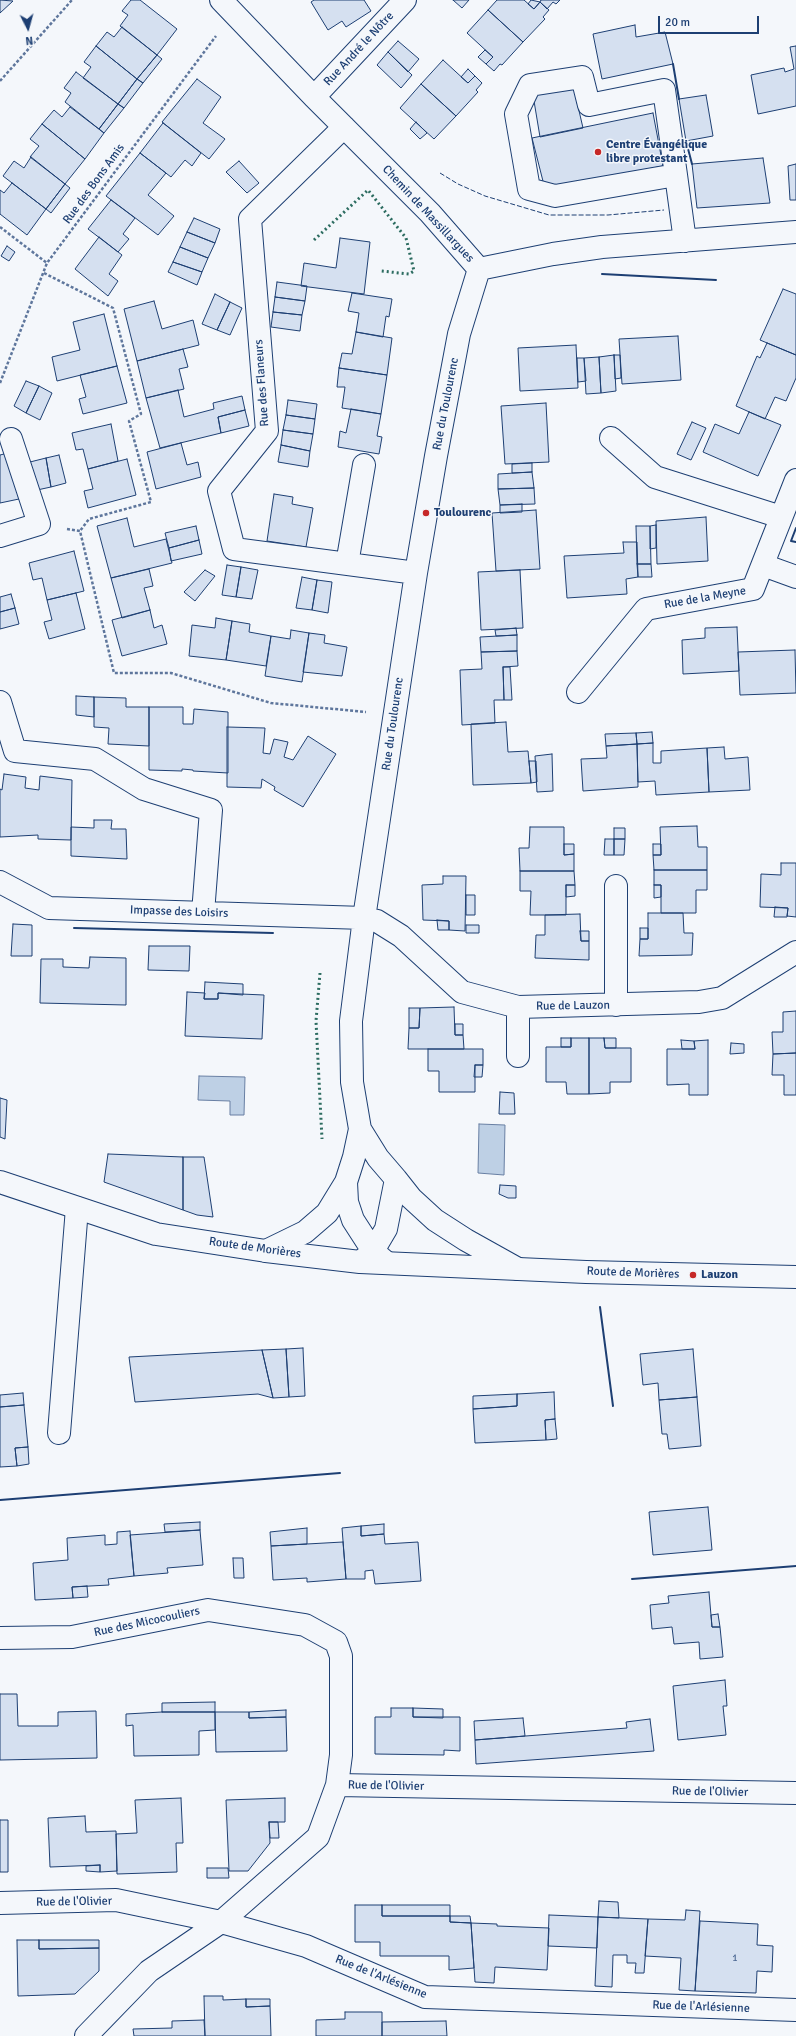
<!DOCTYPE html>
<html>
<head>
<meta charset="utf-8">
<style>
  body { margin:0 }
  #map { position:relative; width:796px; height:2036px; overflow:hidden; background:#f4f7fb; font-family:Signika,sans-serif }
  canvas { display:block }
  .north { position:absolute; left:8px; top:8px; width:40px; height:40px; -webkit-text-stroke:3px #f4f7fb; paint-order:stroke; rotate:174deg; font-size:11px; font-weight:700; line-height:16px; text-align:center; color:#1d3f73 }
  .north::after { content:''; display:block; margin:auto; width:14px; height:18px; background:#1d3f73; clip-path:polygon(50% 0,100% 100%,50% 72%,0 100%) }
  .scale { position:absolute; left:658px; top:16px; width:101px; height:18px; box-sizing:border-box; border:2px solid #1d3f73; border-top:0; padding-left:5px; font-size:12px; line-height:14px; white-space:nowrap; color:#1d3f73; -webkit-text-stroke:3px #f4f7fb; paint-order:stroke }
</style>
</head>
<body>
<div id="map">
<canvas width="796" height="2036"></canvas>
<div class="north">N</div>
<div class="scale">20 m</div>
</div>
<script>
const g = document.querySelector('canvas').getContext('2d');
g.lineJoin = 'round';
function fill(path, color) { g.fillStyle = color; g.fill(path, 'evenodd'); }
const poly = rows => new Path2D(rows.map(r => 'M' + r).join(''));
function stroke(path, color, width, dash) { g.strokeStyle = color; g.lineWidth = width; g.lineCap = dash ? 'butt' : 'round'; g.setLineDash(dash || []); g.stroke(path); }
function label(font, color, halo, rows, align = 'center') {
  g.font = font + ' Signika,sans-serif'; g.lineWidth = 3; g.setLineDash([]); g.textBaseline = 'middle'; g.strokeStyle = halo; g.fillStyle = color; for (const [text, x, y, turn = 0] of rows) {
    g.save(); g.translate(x, y); g.rotate((+turn || 0) * Math.PI / 180); g.textAlign = isNaN(turn) ? turn : align; if (halo) g.strokeText(text, 0, 0); g.fillText(text, 0, 0); g.restore();
  }
}
const water = poly([
  [199,1076,245,1077,244,1115,230,1115,230,1101,198,1100,199,1076],
  [479,1124,505,1125,504,1175,478,1173,479,1124]
]);
fill(water, '#bed0e5');
stroke(water, '#687fa3', 1);
const building = poly([
  [0,0,13,1,0,13,0,0],
  [131,0,140,0,177,29,157,55,120,26,128,15,122,11,131,0],
  [314,0,364,0,371,11,346,27,342,21,328,30,311,2,314,0],
  [453,0,469,0,462,8,453,0],
  [497,0,524,0,534,9,540,2,549,10,543,17,545,19,523,42,488,10,497,0],
  [531,0,540,2,534,9,528,4,531,0],
  [541,0,560,0,556,4,553,2,547,9,540,2,541,0],
  [488,10,523,42,502,65,500,64,494,71,486,64,493,57,467,33,488,10],
  [635,25,636,37,665,32,673,64,602,79,593,34,635,25],
  [122,27,157,55,137,79,96,46,107,32,114,37,122,27],
  [398,41,419,59,408,72,388,52,398,41],
  [96,46,137,79,118,104,83,78,91,67,84,62,96,46],
  [796,46,796,106,758,114,751,75,784,68,785,72,794,69,790,47,796,46],
  [485,50,493,57,486,64,478,57,485,50],
  [388,52,412,75,401,88,377,65,388,52],
  [157,55,162,59,143,83,137,79,157,55],
  [443,60,468,83,475,76,482,83,476,90,478,92,456,116,421,84,443,60],
  [468,69,475,76,468,83,461,77,468,69],
  [76,72,118,104,99,129,65,102,71,93,64,88,76,72],
  [137,79,143,83,124,108,118,104,137,79],
  [197,79,221,97,203,123,225,139,209,159,162,122,197,79],
  [421,84,456,116,434,139,400,108,421,84],
  [574,89,583,128,540,137,533,95,574,89],
  [706,95,713,136,686,141,679,99,706,95],
  [118,104,124,108,104,133,99,129,118,104],
  [70,107,104,133,85,159,42,124,54,110,62,117,70,107],
  [653,113,663,166,545,189,532,138,653,113],
  [416,122,427,133,420,139,410,129,416,122],
  [163,123,201,153,192,166,185,160,171,177,140,153,163,123],
  [42,124,85,159,65,184,30,157,39,146,30,139,42,124],
  [140,153,166,173,148,195,174,216,158,235,106,196,140,153],
  [31,157,65,184,46,209,3,176,14,161,24,168,31,157],
  [763,158,770,203,697,208,692,164,763,158],
  [239,161,259,183,247,193,226,172,239,161],
  [796,164,796,200,790,200,788,166,796,164],
  [12,183,46,209,27,235,0,214,0,190,4,193,12,183],
  [65,184,70,188,51,213,46,209,65,184],
  [111,200,135,218,123,234,129,239,118,252,88,229,111,200],
  [194,218,220,229,215,243,187,232,194,218],
  [187,232,215,243,208,258,180,247,187,232],
  [99,237,122,255,109,274,118,281,108,296,75,269,99,237],
  [340,238,370,242,364,294,301,286,304,263,336,268,340,238],
  [7,246,15,252,9,261,1,256,7,246],
  [180,247,208,258,202,272,173,262,180,247],
  [173,262,202,272,197,285,168,272,173,262],
  [277,282,307,286,305,301,275,297,277,282],
  [783,289,796,294,796,355,760,340,783,289],
  [352,293,392,299,389,317,386,316,383,337,356,332,359,313,348,311,352,293],
  [215,294,230,302,217,330,202,324,215,294],
  [275,297,305,301,302,315,273,312,275,297],
  [154,301,162,329,193,320,199,345,137,361,124,309,154,301],
  [230,302,242,308,230,335,217,330,230,302],
  [273,312,302,315,300,331,271,327,273,312],
  [104,314,117,366,57,381,52,357,80,350,73,322,104,314],
  [356,332,392,338,387,375,339,368,342,353,352,354,356,332],
  [678,336,681,380,622,384,619,339,678,336],
  [767,343,796,355,796,378,786,401,775,397,765,419,736,406,757,356,760,358,767,343],
  [576,345,578,388,520,391,518,348,576,345],
  [183,349,188,367,179,369,184,389,146,398,137,361,183,349],
  [614,355,616,391,601,393,599,357,614,355],
  [614,355,620,355,621,378,615,379,614,355],
  [599,357,601,393,586,394,584,358,599,357],
  [577,358,584,358,586,381,578,382,577,358],
  [117,366,127,403,83,414,79,399,86,397,80,375,117,366],
  [339,368,387,375,381,414,342,408,345,387,337,387,339,368],
  [26,381,39,386,26,413,14,406,26,381],
  [39,386,52,393,40,420,26,413,39,386],
  [178,390,184,417,214,409,213,403,242,396,245,410,218,417,221,433,160,448,146,398,178,390],
  [288,400,317,404,315,419,286,415,288,400],
  [546,403,549,462,505,464,501,406,546,403],
  [351,409,381,414,377,436,382,437,379,454,338,447,340,431,346,433,351,409],
  [245,410,249,426,221,433,218,417,245,410],
  [749,412,781,425,758,476,703,452,715,424,739,434,749,412],
  [286,415,315,419,313,434,283,430,286,415],
  [692,422,706,428,691,460,677,454,692,422],
  [111,424,118,461,88,469,83,449,76,450,72,433,111,424],
  [283,430,313,434,310,451,281,445,283,430],
  [181,443,187,465,198,462,201,477,156,489,147,452,181,443],
  [281,445,310,451,308,467,278,462,281,445],
  [8,453,19,499,0,503,0,455,8,453],
  [59,455,66,483,51,487,46,458,59,455],
  [46,458,51,487,37,490,30,462,46,458],
  [127,459,136,495,88,508,84,491,93,489,88,469,127,459],
  [532,463,532,472,512,473,512,464,532,463],
  [532,472,534,488,498,489,498,474,532,472],
  [534,488,535,504,500,505,498,489,534,488],
  [274,494,293,497,292,504,313,508,306,547,267,541,274,494],
  [522,504,522,512,500,513,500,505,522,504],
  [536,510,540,569,496,571,492,513,536,510],
  [706,517,708,561,657,564,656,521,706,517],
  [127,518,134,547,166,539,172,563,111,578,97,526,127,518],
  [656,525,656,548,650,549,650,526,656,525],
  [196,526,199,540,169,548,165,533,196,526],
  [636,526,650,526,651,564,637,564,636,526],
  [199,540,202,554,171,561,169,548,199,540],
  [623,542,637,542,638,577,626,579,627,594,567,598,564,556,624,553,623,542],
  [74,551,84,591,47,600,42,578,33,580,29,563,74,551],
  [637,564,651,564,652,577,638,577,637,564],
  [227,565,241,567,236,597,222,595,227,565],
  [241,567,258,570,252,599,236,597,241,567],
  [149,569,153,586,144,588,150,610,122,618,111,578,149,569],
  [205,570,215,576,195,601,184,592,205,570],
  [520,570,523,628,481,630,478,572,520,570],
  [302,577,317,580,312,610,296,608,302,577],
  [317,580,332,582,328,613,312,610,317,580],
  [76,593,85,629,49,639,44,622,52,620,47,600,76,593],
  [11,594,15,608,0,612,0,597,11,594],
  [15,608,19,624,0,629,0,612,15,608],
  [150,610,154,628,162,625,167,644,122,656,112,620,150,610],
  [216,618,232,621,226,660,189,656,192,625,215,628,216,618],
  [232,621,250,624,249,632,271,636,266,666,226,660,232,621],
  [737,627,739,671,683,674,682,640,705,638,705,628,737,627],
  [516,628,517,635,496,636,495,630,516,628],
  [291,630,309,633,302,682,265,676,271,636,290,639,291,630],
  [309,633,325,635,324,643,347,647,342,676,303,672,309,633],
  [517,635,517,651,481,652,480,637,517,635],
  [795,650,796,693,740,695,738,652,795,650],
  [517,651,518,666,503,667,504,700,494,700,495,723,462,725,460,670,482,669,481,652,517,651],
  [503,667,510,667,512,700,504,700,503,667],
  [76,696,94,697,94,717,76,715,76,696],
  [94,697,126,698,126,707,149,707,149,746,108,744,109,728,94,727,94,697],
  [149,707,183,707,183,724,193,724,194,709,228,712,228,773,193,771,193,770,182,769,182,771,149,770,149,707],
  [506,722,508,752,528,751,531,783,473,785,471,724,506,722],
  [227,727,265,728,263,753,270,754,274,739,288,742,284,757,293,760,308,736,336,754,303,807,274,790,275,787,262,779,261,788,227,787,227,727],
  [652,732,653,743,637,744,636,733,652,732],
  [636,733,637,744,606,746,605,734,636,733],
  [653,743,653,763,661,763,661,751,707,748,709,792,656,795,655,781,638,782,637,744,653,743],
  [637,744,638,787,583,791,581,759,607,758,606,746,637,744],
  [724,747,725,759,748,757,750,790,709,792,707,748,724,747],
  [552,754,553,791,537,792,535,756,552,754],
  [529,761,536,761,537,782,531,783,529,761],
  [4,774,26,777,25,788,39,790,40,776,72,780,71,840,38,839,38,835,0,837,0,789,2,790,4,774],
  [94,820,112,820,111,829,126,829,127,859,71,856,71,827,94,828,94,820],
  [697,826,698,847,707,847,707,870,654,870,653,855,661,855,660,827,697,826],
  [530,827,564,827,564,855,574,854,574,871,520,871,519,848,529,848,530,827],
  [614,828,625,828,625,839,614,839,614,828],
  [605,839,614,839,614,855,604,855,605,839],
  [614,839,625,839,624,855,614,855,614,839],
  [564,844,574,844,574,854,564,855,564,844],
  [653,844,661,844,661,855,653,855,653,844],
  [781,863,796,863,796,917,787,916,788,908,760,907,761,874,781,875,781,863],
  [654,870,707,870,707,890,696,890,696,913,661,913,661,885,654,885,654,870],
  [520,871,574,871,575,885,566,885,566,915,530,915,531,891,520,891,520,871],
  [443,876,466,876,465,931,449,930,449,921,423,920,422,885,443,884,443,876],
  [566,885,575,885,575,896,566,897,566,885],
  [654,885,661,885,661,897,654,898,654,885],
  [466,895,475,895,475,915,466,915,466,895],
  [775,907,788,908,787,917,774,917,775,907],
  [648,913,683,913,684,933,693,933,692,955,639,956,640,939,648,939,648,913],
  [580,914,581,941,589,941,589,960,535,958,536,935,545,935,545,915,580,914],
  [437,920,449,921,449,930,438,930,437,920],
  [13,924,32,925,32,956,11,956,13,924],
  [466,925,479,925,479,933,466,933,466,925],
  [640,928,648,928,648,939,640,939,640,928],
  [580,931,589,931,589,941,581,941,580,931],
  [149,946,190,946,189,971,148,970,149,946],
  [90,957,126,958,126,1005,40,1003,41,959,63,959,63,967,89,968,90,957],
  [205,982,243,984,243,995,218,993,218,999,204,999,205,982],
  [187,992,205,993,204,999,218,999,218,993,264,995,262,1039,185,1036,187,992],
  [454,1007,455,1035,463,1035,464,1049,408,1049,409,1028,419,1028,420,1008,454,1007],
  [409,1008,420,1008,419,1028,409,1028,409,1008],
  [796,1011,796,1053,773,1054,772,1032,783,1032,783,1012,796,1011],
  [455,1024,463,1024,463,1035,455,1035,455,1024],
  [561,1038,571,1038,571,1047,561,1047,561,1038],
  [571,1038,589,1038,589,1094,567,1094,566,1082,546,1082,546,1047,571,1047,571,1038],
  [589,1038,604,1038,605,1048,631,1048,631,1082,610,1082,610,1093,589,1094,589,1038],
  [604,1038,616,1038,616,1048,605,1048,604,1038],
  [681,1040,694,1041,695,1049,682,1049,681,1040],
  [708,1040,708,1095,689,1095,689,1084,667,1085,667,1049,695,1049,694,1041,708,1040],
  [731,1043,744,1044,744,1053,730,1054,731,1043],
  [428,1049,483,1049,483,1065,475,1065,475,1092,439,1092,439,1071,428,1071,428,1049],
  [796,1053,796,1095,784,1095,784,1075,772,1075,773,1054,796,1053],
  [475,1065,483,1065,482,1077,474,1077,475,1065],
  [500,1092,514,1093,515,1114,499,1114,500,1092],
  [0,1098,7,1100,5,1139,0,1137,0,1098],
  [108,1154,183,1157,183,1210,104,1182,108,1154],
  [183,1157,204,1157,213,1217,197,1215,183,1210,183,1157],
  [500,1185,516,1186,516,1198,508,1198,499,1194,500,1185],
  [303,1348,305,1396,289,1397,286,1349,303,1348],
  [286,1349,289,1397,273,1398,262,1350,286,1349],
  [693,1349,697,1397,659,1400,658,1383,643,1385,640,1354,693,1349],
  [262,1350,273,1398,258,1394,135,1402,129,1357,262,1350],
  [554,1392,555,1419,545,1420,546,1440,475,1443,473,1409,517,1406,517,1394,554,1392],
  [23,1393,24,1405,0,1407,0,1395,23,1393],
  [517,1394,517,1406,473,1409,473,1396,517,1394],
  [697,1397,701,1446,669,1449,667,1434,662,1434,659,1400,697,1397],
  [24,1405,28,1447,15,1448,17,1466,0,1467,0,1407,24,1405],
  [555,1419,557,1439,546,1440,545,1420,555,1419],
  [28,1447,29,1464,17,1466,15,1448,28,1447],
  [708,1507,712,1550,653,1555,649,1512,708,1507],
  [200,1522,200,1530,165,1532,164,1524,200,1522],
  [384,1524,384,1534,361,1536,361,1526,384,1524],
  [361,1526,361,1536,384,1534,385,1544,418,1542,421,1581,375,1584,373,1570,365,1571,365,1579,346,1579,342,1528,361,1526],
  [307,1528,307,1544,271,1546,270,1532,307,1528],
  [200,1530,203,1565,167,1568,168,1573,134,1576,130,1535,200,1530],
  [130,1531,134,1576,108,1579,109,1585,72,1587,73,1598,35,1600,33,1563,68,1560,67,1538,105,1535,105,1545,117,1544,117,1532,130,1531],
  [343,1542,346,1579,307,1582,307,1578,273,1580,271,1546,343,1542],
  [233,1558,243,1558,244,1578,234,1578,233,1558],
  [87,1586,88,1597,73,1598,72,1587,87,1586],
  [709,1592,712,1627,720,1627,723,1657,700,1659,699,1642,674,1644,672,1627,652,1629,650,1605,669,1603,668,1596,709,1592],
  [718,1614,720,1627,712,1627,711,1615,718,1614],
  [725,1680,727,1706,723,1706,726,1735,678,1740,673,1686,725,1680],
  [0,1694,17,1694,18,1726,58,1726,58,1712,96,1711,97,1758,0,1760,0,1694],
  [215,1702,215,1712,162,1712,162,1703,215,1702],
  [391,1708,413,1708,413,1717,460,1717,460,1751,444,1750,444,1755,375,1754,375,1717,391,1717,391,1708],
  [413,1708,443,1709,443,1718,413,1717,413,1708],
  [286,1710,286,1717,249,1718,249,1712,286,1710],
  [162,1712,215,1712,215,1730,199,1731,199,1755,134,1756,133,1725,126,1726,126,1714,162,1712],
  [215,1712,249,1712,249,1718,286,1717,287,1751,216,1752,215,1712],
  [523,1718,525,1736,475,1740,474,1721,523,1718],
  [650,1719,654,1751,476,1764,475,1740,627,1728,626,1722,650,1719],
  [181,1798,183,1843,176,1843,177,1872,117,1874,116,1834,137,1833,135,1800,181,1798],
  [285,1798,285,1822,269,1822,270,1843,248,1871,229,1871,226,1800,285,1798],
  [85,1816,86,1832,116,1831,117,1871,100,1872,100,1865,50,1867,48,1818,85,1816],
  [0,1820,8,1820,8,1872,0,1872,0,1820],
  [269,1822,278,1822,279,1838,270,1838,269,1822],
  [100,1865,100,1872,86,1871,86,1866,100,1865],
  [207,1868,228,1868,229,1878,207,1878,207,1868],
  [599,1901,618,1902,619,1918,598,1917,599,1901],
  [355,1905,382,1905,382,1916,450,1916,450,1922,471,1923,474,1968,449,1970,449,1956,380,1956,380,1942,355,1942,355,1905],
  [382,1905,450,1905,450,1916,382,1916,382,1905],
  [686,1910,700,1911,695,1991,679,1990,681,1958,645,1956,648,1919,685,1920,686,1910],
  [549,1915,598,1917,597,1948,548,1946,549,1915],
  [450,1916,470,1916,471,1923,450,1922,450,1916],
  [598,1917,648,1919,644,1973,635,1973,636,1963,627,1963,627,1955,613,1955,612,1987,595,1986,598,1917],
  [700,1921,758,1924,757,1945,773,1946,772,1972,757,1971,756,1993,695,1991,700,1921],
  [471,1923,497,1924,497,1926,549,1928,547,1970,495,1967,494,1983,475,1982,471,1923],
  [17,1940,39,1940,39,1949,99,1948,99,1971,75,1994,18,1996,17,1940],
  [39,1940,99,1940,99,1948,39,1949,39,1940],
  [204,1996,223,1996,223,2000,246,1999,246,2007,270,2006,271,2036,205,2036,204,1996],
  [246,1999,270,1999,270,2006,246,2007,246,1999],
  [345,2012,382,2012,382,2036,316,2036,316,2020,345,2019,345,2012],
  [204,2020,205,2036,134,2036,133,2029,172,2028,172,2021,204,2020],
  [446,2021,447,2036,382,2036,382,2022,446,2021]
]);
fill(building, '#d5e0f0');
stroke(building, '#1d3f73', 1);
const minor = poly([
  [221,0,314,97,430,213,479,269],
  [314,97,405,0],
  [344,127,250,219,267,431,219,491,234,549,416,573],
  [676,175,555,196,529,189,516,114,530,85,582,77,589,105,664,90,676,175,685,241],
  [479,269,553,254,602,247,796,232],
  [611,438,655,477,781,517],
  [0,536,39,524,11,439],
  [347,564,364,465],
  [763,565,796,577],
  [578,692,646,609,753,589,796,480],
  [0,702,15,751,95,759,144,789,211,810,203,913],
  [0,882,49,908,364,918,377,921,401,936,462,992,518,1007,699,1002,722,998,796,952],
  [616,1005,616,886],
  [518,1056,518,1007],
  [360,1129,378,1158,396,1179,411,1198,435,1220,466,1240,518,1269],
  [346,1182,347,1202,353,1220,373,1251,387,1263],
  [266,1251,305,1232,327,1213,346,1182,354,1157,360,1129,352,1082,351,1021,364,918,416,573,436,456,459,334,479,269],
  [363,1260,373,1251,386,1229,396,1179],
  [59,1433,77,1208],
  [0,1638,72,1637,208,1610,305,1625,336,1642,341,1656,341,1755,337,1785],
  [0,1903,116,1900,221,1922,318,1837,337,1785,796,1793],
  [86,2036,149,1971,221,1922,306,1946,425,1997,796,2010]
]);
const major = poly([
  [0,1182,156,1234,266,1251,360,1262,586,1272,796,1277]
]);
stroke(minor, '#1d3f73', 24);
stroke(major, '#1d3f73', 24);
stroke(poly([
  [0,81,72,0],
  [0,227,47,263],
  [44,273,113,308,141,414,129,421,151,502,89,519,80,531],
  [0,383,47,263,216,36],
  [67,529,80,531,114,673,171,673,271,703,366,712]
]), '#5e769c', 2.5, [3, 2]);
stroke(minor, '#f4f7fb', 22);
stroke(major, '#f4f7fb', 22);
stroke(poly([
  [314,240,368,190,406,238,414,271,409,274,381,271],
  [320,973,316,1021,322,1139]
]), '#2c6c60', 3, [2, 3]);
stroke(poly([
  [440,173,458,184,485,196,549,215,608,215,664,210]
]), '#1d3f73', 1, [5, 2]);
stroke(poly([
  [673,64,679,99],
  [686,141,692,164],
  [602,274,716,280],
  [796,528,791,541,796,542],
  [74,928,273,933],
  [600,1307,613,1406],
  [0,1500,340,1473],
  [632,1579,796,1566]
]), '#1d3f73', 2);
for (const [x, y, r, color] of [
  [598,152,4,"#c62828"],
  [426,513,4,"#c62828"],
  [693,1275,4,"#c62828"]
]) { const dot = new Path2D(); dot.arc(x, y, r, 0, 2 * Math.PI); g.fillStyle = color; g.fill(dot); stroke(dot, '#f4f7fb', 1.5); }
label('10px', '#4b6792', null, [
  ["1",735,1958]
]);
label('12px', '#1d3f73', '#f4f7fb', [
  ["Rue André le Nôtre",359,49,-47],
  ["Rue des Bons Amis",94,184,-54],
  ["Chemin de Massillargues",428,214,47],
  ["Rue des Flaneurs",262,383,-94],
  ["Rue du Toulourenc",446,404,-79],
  ["Rue de la Meyne",705,598,-10],
  ["Rue du Toulourenc",393,724,-82],
  ["Impasse des Loisirs",179,912,2],
  ["Rue de Lauzon",573,1006,-1],
  ["Route de Morières",255,1248,8],
  ["Route de Morières",633,1273,2],
  ["Rue des Micocouliers",147,1622,-12],
  ["Rue de l'Olivier",386,1786,1],
  ["Rue de l'Olivier",710,1792,1],
  ["Rue de l'Olivier",74,1902,-1],
  ["Rue de l'Arlésienne",381,1977,22],
  ["Rue de l'Arlésienne",701,2007,2]
]);
label('bold 12px', '#1d3f73', '#f4f7fb', [
  ["Centre Évangélique",606,145],
  ["libre protestant",606,159],
  ["Toulourenc",434,513],
  ["Lauzon",701,1275]
], 'left');
</script>
</body>
</html>
